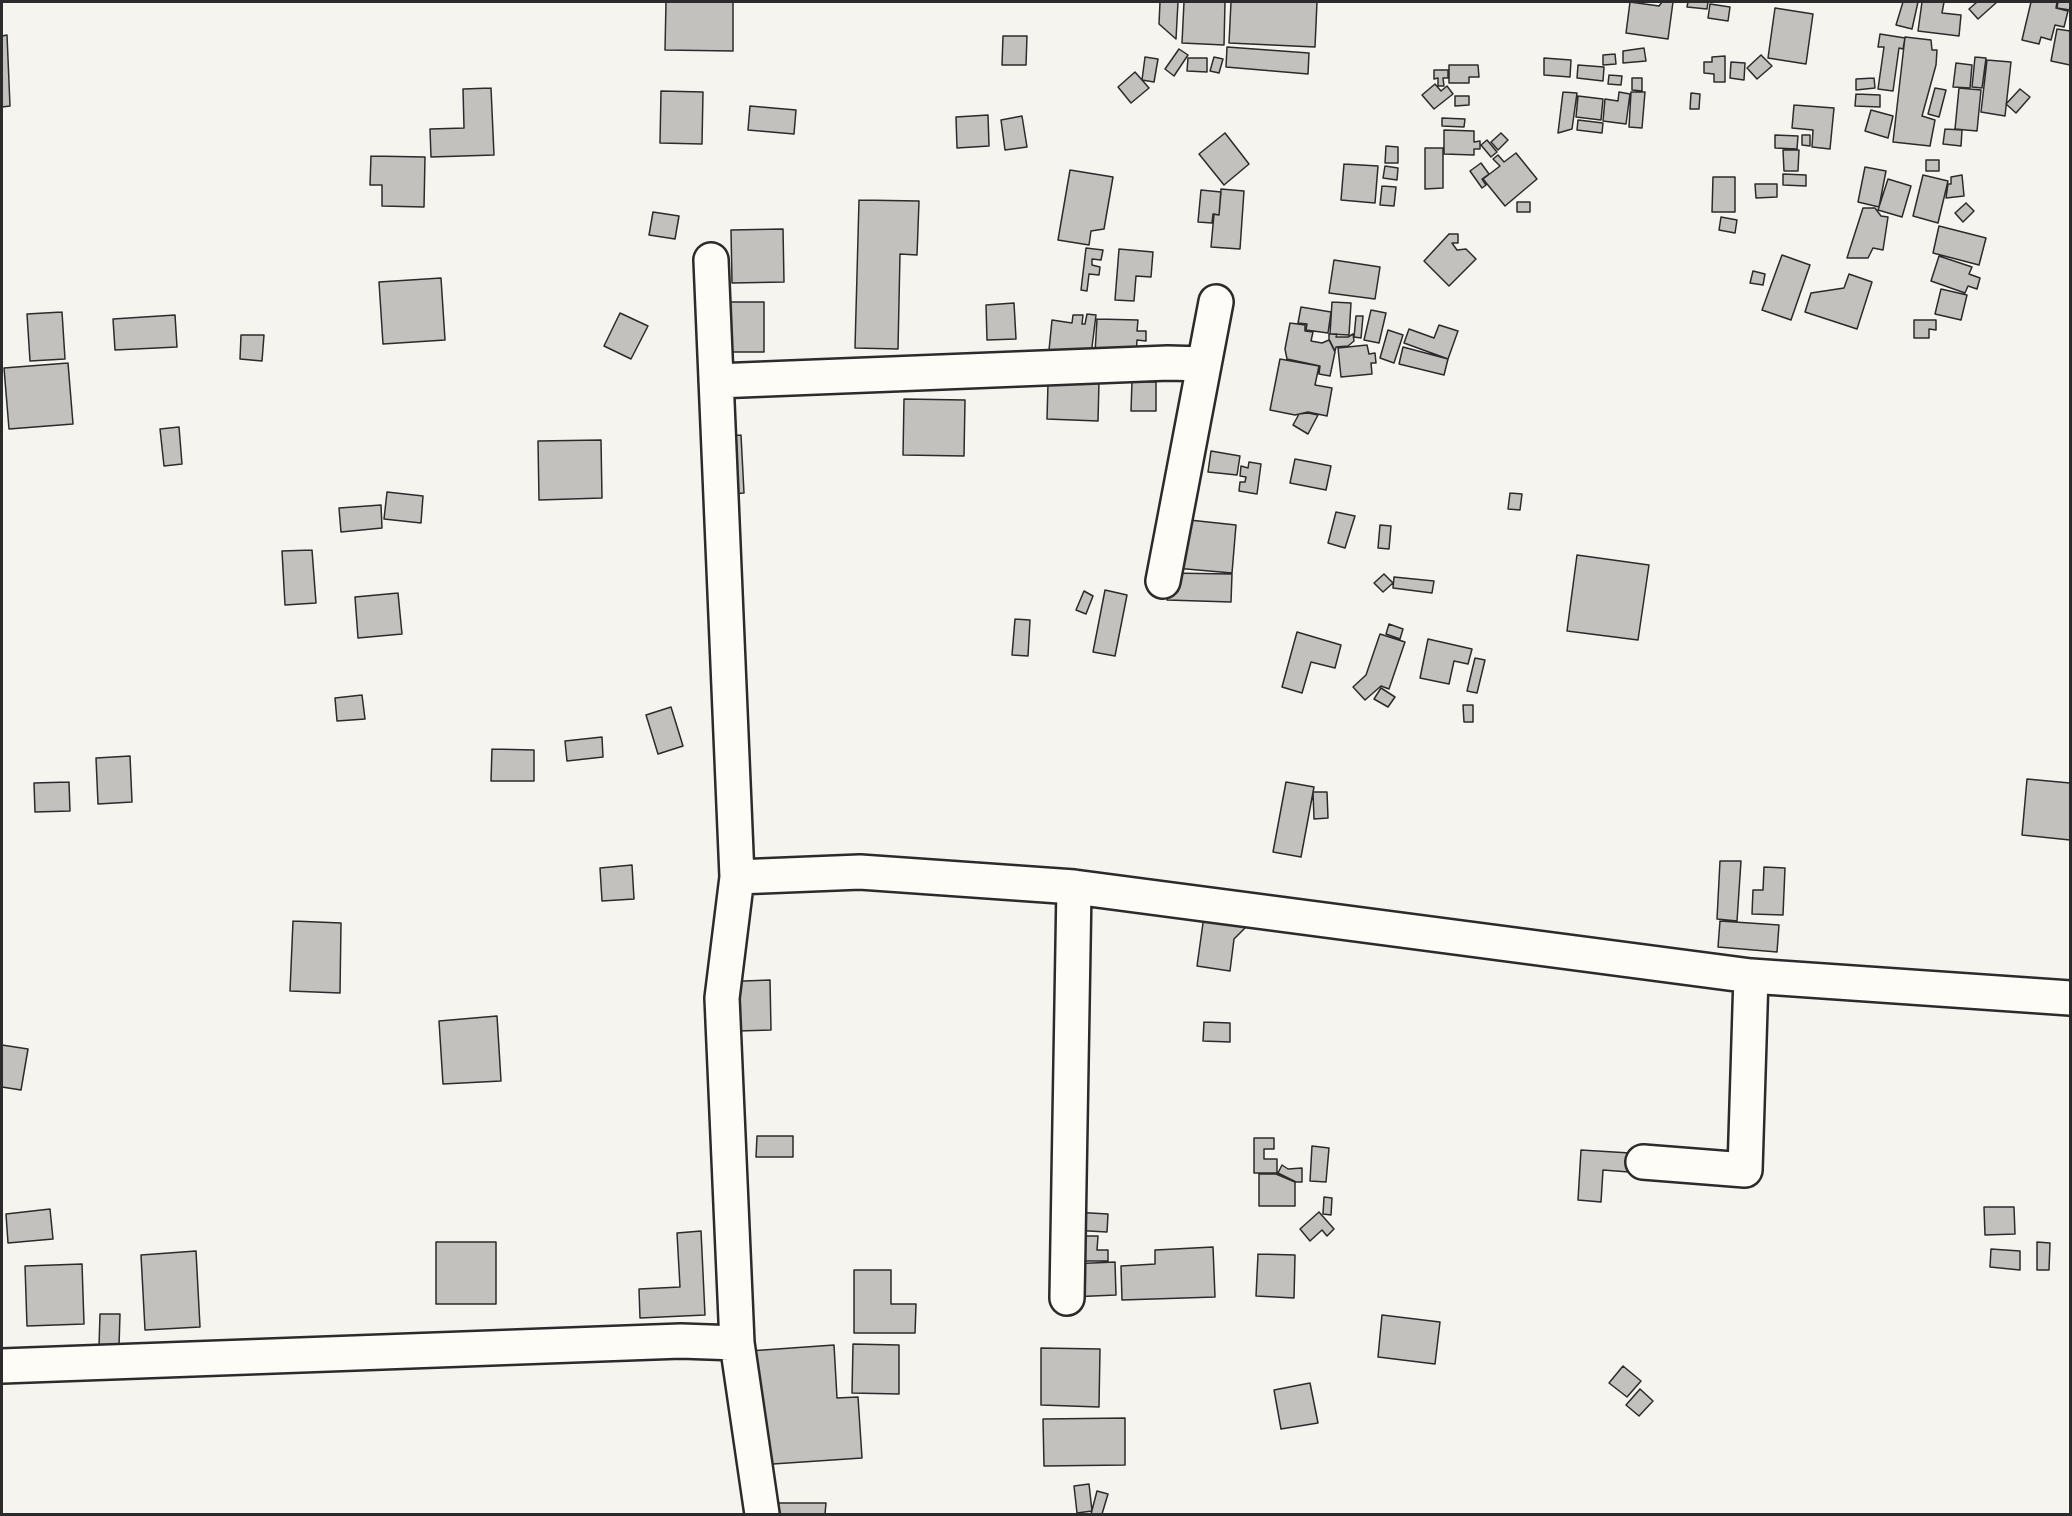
<!DOCTYPE html>
<html>
<head>
<meta charset="utf-8">
<style>
  body { margin:0 }
  #map { position:relative; width:2072px; height:1516px; overflow:hidden; background:#f5f4ef; font-family:Dekko,sans-serif }
  canvas { display:block }
  .frame { position:absolute; inset:0; border:3px solid #2b2b2b; pointer-events:none }
</style>
</head>
<body>
<div id="map">
<canvas width="2072" height="1516"></canvas>
<div class="frame"></div>
</div>
<script>
const g = document.querySelector('canvas').getContext('2d');
g.lineJoin = 'round';
function fill(path, color) { g.fillStyle = color; g.fill(path, 'evenodd'); }
const poly = rows => new Path2D(rows.map(r => 'M' + r).join(''));
function stroke(path, color, width, dash) { g.strokeStyle = color; g.lineWidth = width; g.lineCap = dash ? 'butt' : 'round'; g.setLineDash(dash || []); g.stroke(path); }
const building = poly([
  [666,2,733,2,733,51,665,50,666,2],
  [1160,2,1178,2,1176,39,1159,24,1160,2],
  [1184,2,1225,2,1224,45,1182,43,1184,2],
  [1231,2,1317,2,1315,47,1229,43,1231,2],
  [1630,2,1659,6,1662,2,1673,2,1668,39,1626,33,1630,2],
  [1688,2,1708,2,1707,9,1687,7,1688,2],
  [1903,2,1918,2,1912,29,1896,25,1903,2],
  [1922,2,1944,2,1942,13,1961,15,1959,36,1918,31,1922,2],
  [1977,2,1997,2,1978,19,1969,9,1977,2],
  [2031,2,2057,2,2056,8,2068,11,2064,27,2055,25,2051,40,2041,37,2039,44,2022,40,2031,2],
  [2058,2,2070,2,2070,10,2057,8,2058,2],
  [1710,4,1730,7,1728,21,1708,18,1710,4],
  [1775,8,1813,14,1806,64,1768,58,1775,8],
  [2057,29,2070,31,2070,65,2051,61,2057,29],
  [1880,34,1905,38,1903,49,1899,48,1893,91,1878,89,1884,47,1878,47,1880,34],
  [7,35,10,106,2,107,2,36,7,35],
  [1003,36,1027,36,1026,65,1002,65,1003,36],
  [1905,37,1931,40,1932,50,1937,50,1936,65,1922,116,1935,120,1930,146,1893,142,1905,37],
  [1227,47,1309,53,1308,74,1226,67,1227,47],
  [1644,48,1646,61,1623,63,1623,51,1644,48],
  [1179,49,1188,55,1174,76,1165,69,1179,49],
  [1615,54,1616,64,1603,65,1603,55,1615,54],
  [1761,55,1772,66,1757,79,1747,68,1761,55],
  [1725,56,1725,82,1714,82,1714,74,1704,73,1704,62,1712,62,1712,57,1725,56],
  [1145,57,1158,59,1154,82,1142,80,1145,57],
  [1214,57,1223,59,1219,73,1210,71,1214,57],
  [1975,57,1986,58,1982,88,1972,87,1975,57],
  [1188,58,1207,58,1207,72,1187,71,1188,58],
  [1544,58,1571,60,1570,77,1544,75,1544,58],
  [1987,60,2011,62,2005,116,1981,112,1987,60],
  [1731,62,1745,63,1744,80,1730,78,1731,62],
  [1956,63,1972,65,1970,88,1953,87,1956,63],
  [1449,65,1478,65,1479,77,1469,77,1469,83,1449,83,1449,65],
  [1578,65,1604,67,1603,81,1577,78,1578,65],
  [1434,70,1448,70,1448,78,1443,78,1444,86,1438,86,1438,78,1434,79,1434,70],
  [1135,72,1149,88,1131,103,1118,87,1135,72],
  [1609,75,1622,76,1621,85,1608,84,1609,75],
  [1632,78,1642,78,1642,91,1632,90,1632,78],
  [1874,78,1875,88,1856,90,1856,79,1874,78],
  [1435,84,1441,91,1447,86,1453,94,1434,109,1422,95,1435,84],
  [491,88,494,155,431,157,430,129,464,128,463,89,491,88],
  [1935,88,1946,90,1939,117,1928,114,1935,88],
  [1959,88,1981,90,1977,131,1955,129,1959,88],
  [2020,89,2030,97,2016,113,2006,104,2020,89],
  [661,91,703,92,702,144,660,143,661,91],
  [1563,92,1577,93,1572,129,1558,133,1563,92],
  [1619,92,1630,94,1626,124,1603,121,1605,99,1618,101,1619,92],
  [1631,92,1645,92,1642,128,1629,127,1631,92],
  [1691,93,1700,94,1699,109,1690,109,1691,93],
  [1856,94,1880,95,1880,107,1855,106,1856,94],
  [1455,96,1469,96,1469,105,1455,106,1455,96],
  [1578,96,1603,99,1601,120,1576,117,1578,96],
  [1794,105,1834,108,1830,149,1812,147,1813,130,1792,128,1794,105],
  [750,106,796,110,794,134,748,130,750,106],
  [1871,110,1893,116,1888,138,1865,131,1871,110],
  [988,115,989,146,957,148,956,117,988,115],
  [1022,116,1027,147,1005,150,1001,120,1022,116],
  [1442,118,1465,119,1464,127,1442,126,1442,118],
  [1578,120,1603,123,1602,133,1577,130,1578,120],
  [1945,129,1962,130,1961,146,1943,144,1945,129],
  [1444,130,1474,131,1474,142,1480,141,1480,149,1474,149,1474,155,1444,154,1444,130],
  [1225,133,1249,164,1224,185,1199,154,1225,133],
  [1501,133,1508,140,1498,150,1491,142,1501,133],
  [1775,135,1798,136,1797,149,1775,148,1775,135],
  [1802,135,1810,135,1810,146,1802,145,1802,135],
  [1487,140,1497,152,1491,157,1481,145,1487,140],
  [1386,146,1398,147,1398,163,1385,163,1386,146],
  [1425,148,1443,148,1443,188,1425,189,1425,148],
  [1783,150,1799,150,1798,171,1784,171,1783,150],
  [1516,153,1537,179,1505,206,1483,179,1500,166,1493,159,1498,155,1504,162,1516,153],
  [371,156,425,157,424,207,382,206,382,185,370,185,371,156],
  [1926,160,1939,160,1939,171,1926,171,1926,160],
  [1481,163,1489,174,1482,179,1486,185,1482,188,1470,171,1481,163],
  [1344,164,1378,166,1375,203,1341,200,1344,164],
  [1385,166,1398,168,1397,180,1383,178,1385,166],
  [1865,167,1886,171,1879,207,1858,202,1865,167],
  [1070,170,1113,177,1104,229,1091,231,1089,245,1058,240,1070,170],
  [1783,174,1806,175,1806,186,1783,185,1783,174],
  [1923,175,1948,181,1938,223,1913,216,1923,175],
  [1962,175,1964,196,1946,198,1948,184,1951,184,1951,177,1962,175],
  [1713,177,1735,177,1735,212,1712,212,1713,177],
  [1888,179,1911,186,1902,217,1878,210,1888,179],
  [1755,184,1777,184,1777,197,1756,198,1755,184],
  [1382,186,1396,187,1394,206,1380,205,1382,186],
  [1221,189,1244,191,1240,249,1211,247,1214,214,1219,215,1221,189],
  [1201,190,1221,192,1219,215,1213,214,1212,223,1198,222,1201,190],
  [859,200,919,201,917,255,900,254,898,349,855,348,859,200],
  [1517,202,1530,202,1530,212,1517,212,1517,202],
  [1966,203,1974,211,1963,222,1955,213,1966,203],
  [1863,208,1875,208,1881,216,1888,217,1883,250,1873,248,1868,258,1847,258,1863,208],
  [653,212,679,216,675,239,649,235,653,212],
  [1721,217,1737,220,1735,233,1719,230,1721,217],
  [1939,226,1986,238,1979,265,1933,253,1939,226],
  [783,229,784,282,732,283,731,230,783,229],
  [1449,234,1458,234,1458,243,1452,243,1457,250,1466,249,1476,259,1449,286,1424,261,1449,234],
  [1086,248,1103,250,1101,260,1092,259,1092,265,1100,267,1099,275,1089,274,1087,291,1081,290,1086,248],
  [1119,249,1153,252,1151,277,1136,276,1134,301,1115,300,1119,249],
  [1782,255,1810,265,1791,320,1762,310,1782,255],
  [1939,256,1972,267,1969,274,1980,278,1977,289,1968,286,1965,293,1931,281,1939,256],
  [1334,260,1380,267,1375,299,1329,293,1334,260],
  [1753,271,1765,274,1763,285,1750,283,1753,271],
  [1849,274,1872,282,1857,329,1805,312,1811,293,1844,288,1849,274],
  [441,278,445,340,383,344,379,282,441,278],
  [1941,289,1967,295,1961,320,1935,314,1941,289],
  [726,302,764,302,764,352,726,352,726,302],
  [1332,302,1351,303,1349,335,1330,334,1332,302],
  [1014,303,1016,339,987,340,986,305,1014,303],
  [1301,307,1331,312,1328,333,1306,330,1307,324,1298,323,1301,307],
  [1371,310,1386,313,1379,343,1364,340,1371,310],
  [62,312,65,359,30,361,27,314,62,312],
  [620,313,648,326,631,359,604,346,620,313],
  [1087,314,1096,315,1091,355,1049,350,1052,320,1072,323,1073,315,1083,315,1082,324,1085,324,1087,314],
  [175,315,177,347,115,350,113,319,175,315],
  [1356,316,1363,316,1361,338,1354,337,1356,316],
  [1097,319,1138,320,1137,331,1146,331,1146,341,1137,340,1136,355,1095,353,1097,319],
  [1914,320,1936,320,1936,330,1929,329,1929,338,1914,338,1914,320],
  [1290,323,1305,325,1305,331,1313,332,1311,341,1322,343,1329,340,1335,352,1330,376,1319,374,1320,366,1287,359,1285,349,1290,323],
  [1439,325,1458,331,1448,359,1404,343,1409,329,1434,338,1439,325],
  [1388,330,1403,335,1394,363,1380,358,1388,330],
  [1329,334,1337,334,1336,337,1348,337,1353,334,1354,341,1348,346,1336,347,1335,351,1329,339,1329,334],
  [241,335,264,335,262,361,240,359,241,335],
  [1367,345,1369,354,1375,353,1376,363,1371,363,1372,374,1341,377,1338,348,1367,345],
  [1403,347,1448,359,1444,375,1399,364,1403,347],
  [1280,359,1319,366,1315,385,1332,388,1327,416,1308,412,1295,415,1270,410,1280,359],
  [68,363,73,424,9,429,4,368,68,363],
  [1099,381,1098,421,1047,419,1048,383,1099,381],
  [1132,381,1156,382,1156,411,1131,411,1132,381],
  [904,399,965,400,964,456,903,455,904,399],
  [1308,413,1318,415,1308,434,1293,425,1299,414,1308,413],
  [179,427,182,464,164,466,160,429,179,427],
  [741,435,744,493,717,495,715,436,741,435],
  [601,440,602,498,539,500,538,441,601,440],
  [1211,451,1240,456,1237,475,1208,472,1211,451],
  [1295,459,1331,466,1326,490,1290,483,1295,459],
  [1249,462,1261,464,1257,494,1239,491,1240,482,1245,482,1246,477,1240,476,1241,466,1248,468,1249,462],
  [387,492,423,496,421,523,384,519,387,492],
  [1510,493,1522,494,1520,510,1508,509,1510,493],
  [381,505,382,528,341,532,339,508,381,505],
  [1336,512,1355,516,1345,548,1328,543,1336,512],
  [1180,519,1236,525,1232,573,1175,568,1180,519],
  [1380,525,1391,526,1389,549,1378,548,1380,525],
  [312,550,316,603,285,605,282,551,312,550],
  [1577,555,1649,565,1638,640,1567,631,1577,555],
  [1167,573,1232,574,1231,602,1167,600,1167,573],
  [1384,574,1393,583,1383,592,1374,583,1384,574],
  [1394,577,1434,581,1432,593,1393,588,1394,577],
  [1105,590,1127,595,1115,656,1093,652,1105,590],
  [1084,591,1093,596,1086,614,1076,610,1084,591],
  [398,593,402,634,358,638,355,597,398,593],
  [1015,619,1030,620,1028,656,1012,655,1015,619],
  [1389,624,1403,629,1400,639,1386,634,1389,624],
  [1297,632,1341,645,1335,668,1311,662,1302,693,1282,687,1297,632],
  [1380,634,1405,642,1389,689,1381,686,1365,700,1353,687,1366,675,1380,634],
  [1428,639,1472,649,1468,664,1454,661,1449,684,1420,678,1428,639],
  [1475,658,1485,660,1477,693,1467,691,1475,658],
  [1381,688,1395,697,1388,707,1374,699,1381,688],
  [362,695,365,719,337,721,335,698,362,695],
  [1463,705,1473,705,1473,722,1464,722,1463,705],
  [671,707,683,746,658,754,646,715,671,707],
  [602,737,603,757,567,761,565,741,602,737],
  [492,749,534,750,534,781,491,781,492,749],
  [130,756,132,802,98,804,96,758,130,756],
  [2027,779,2070,783,2070,840,2022,835,2027,779],
  [69,782,70,811,35,812,34,783,69,782],
  [1286,782,1314,787,1301,857,1273,852,1286,782],
  [1313,792,1327,792,1328,818,1314,819,1313,792],
  [1720,861,1741,861,1737,921,1717,919,1720,861],
  [632,865,634,899,602,901,600,868,632,865],
  [1764,867,1785,868,1783,915,1752,914,1753,890,1763,890,1764,867],
  [1230,910,1247,926,1234,939,1230,971,1197,966,1204,916,1230,910],
  [293,921,341,923,340,993,290,991,293,921],
  [1720,921,1779,925,1777,952,1718,947,1720,921],
  [770,980,771,1030,706,1032,705,1010,719,1010,718,982,770,980],
  [497,1016,501,1081,443,1084,439,1021,497,1016],
  [1204,1022,1230,1023,1230,1042,1203,1041,1204,1022],
  [2,1045,28,1049,21,1090,2,1087,2,1045],
  [757,1136,793,1136,793,1157,756,1157,757,1136],
  [1254,1138,1274,1138,1274,1149,1264,1149,1264,1159,1277,1159,1277,1173,1254,1173,1254,1138],
  [1312,1146,1329,1148,1326,1182,1310,1181,1312,1146],
  [1581,1150,1630,1153,1629,1172,1603,1170,1601,1202,1578,1200,1581,1150],
  [1282,1165,1288,1169,1302,1168,1302,1182,1296,1182,1278,1173,1282,1165],
  [1259,1174,1276,1174,1295,1182,1295,1206,1259,1206,1259,1174],
  [1324,1197,1332,1198,1331,1215,1323,1214,1324,1197],
  [1984,1207,2014,1207,2015,1234,1985,1235,1984,1207],
  [50,1209,53,1239,8,1243,6,1214,50,1209],
  [1073,1212,1108,1214,1107,1232,1071,1230,1073,1212],
  [1319,1212,1334,1229,1327,1236,1322,1230,1310,1241,1300,1229,1319,1212],
  [701,1231,705,1315,640,1318,639,1289,680,1287,677,1233,701,1231],
  [1074,1236,1098,1236,1097,1250,1108,1250,1108,1261,1074,1261,1074,1236],
  [436,1242,496,1242,496,1304,436,1304,436,1242],
  [2037,1242,2050,1243,2049,1270,2037,1270,2037,1242],
  [1213,1247,1215,1297,1122,1300,1121,1266,1155,1264,1155,1250,1213,1247],
  [1991,1249,2020,1251,2020,1270,1990,1267,1991,1249],
  [196,1251,200,1327,145,1330,141,1255,196,1251],
  [1258,1254,1295,1255,1294,1298,1256,1296,1258,1254],
  [1115,1262,1116,1295,1070,1297,1069,1264,1115,1262],
  [82,1264,84,1324,27,1326,25,1266,82,1264],
  [854,1270,891,1270,891,1304,916,1304,915,1333,854,1333,854,1270],
  [100,1314,120,1314,119,1347,99,1347,100,1314],
  [1382,1315,1440,1322,1435,1364,1378,1357,1382,1315],
  [853,1344,899,1345,899,1394,852,1393,853,1344],
  [834,1345,837,1398,858,1397,862,1458,758,1465,749,1351,834,1345],
  [1041,1348,1100,1349,1099,1407,1041,1405,1041,1348],
  [1623,1366,1641,1381,1627,1397,1609,1383,1623,1366],
  [1310,1383,1318,1423,1281,1429,1274,1390,1310,1383],
  [1640,1389,1653,1401,1639,1416,1626,1405,1640,1389],
  [1125,1418,1125,1465,1044,1466,1043,1419,1125,1418],
  [1089,1484,1092,1511,1077,1513,1074,1486,1089,1484],
  [1097,1491,1108,1494,1102,1514,1091,1514,1097,1491],
  [768,1503,826,1503,825,1514,768,1514,768,1503]
]);
fill(building, '#c2c1be');
stroke(building, '#2b2b2b', 1.5);
const street = poly([
  [711,260,737,877],
  [716,381,1168,363,1204,364],
  [1163,581,1216,302],
  [1643,1162,1745,1170,1751,976],
  [1067,1298,1074,887],
  [737,1343,762,1514],
  [2,1366,681,1341,737,1343,722,998,737,877,860,872,1074,887,1751,976,2070,998]
]);
stroke(street, '#2b2b2b', 38);
stroke(street, '#fdfcf7', 33);
</script>
</body>
</html>
